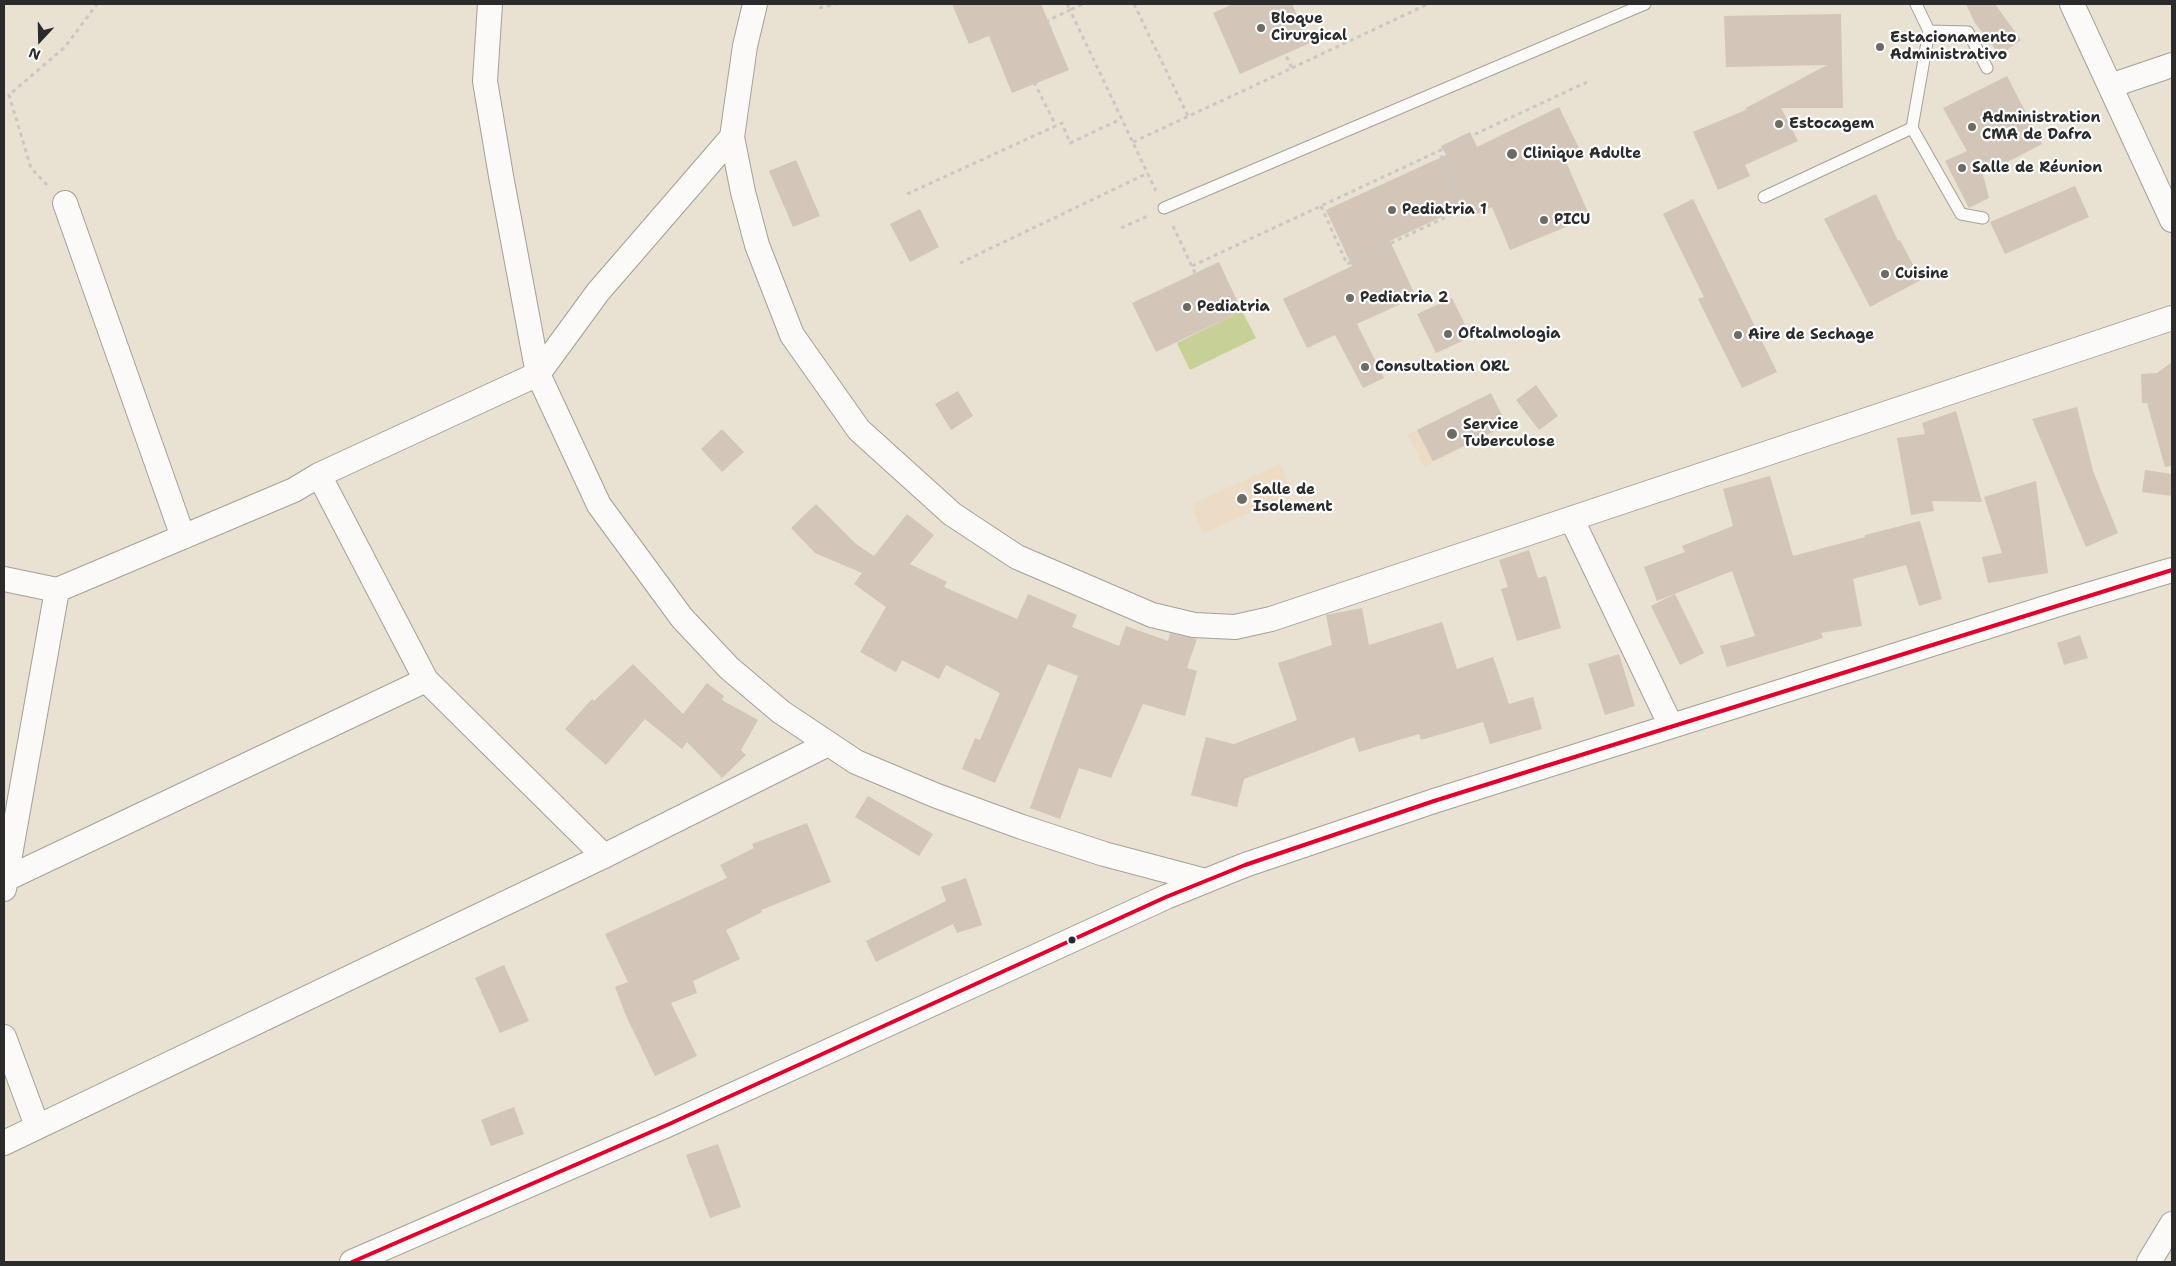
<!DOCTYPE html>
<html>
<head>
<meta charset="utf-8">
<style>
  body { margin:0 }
  #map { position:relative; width:2176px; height:1266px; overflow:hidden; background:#e9e1d2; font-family:"Shantell Sans",sans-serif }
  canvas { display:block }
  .frame { position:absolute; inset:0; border:5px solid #2b2b2b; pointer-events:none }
  .north { position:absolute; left:15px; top:15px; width:50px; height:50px; -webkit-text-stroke:4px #fff; paint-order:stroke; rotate:201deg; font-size:14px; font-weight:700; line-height:20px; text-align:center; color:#2b2b2b }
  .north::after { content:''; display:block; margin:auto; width:18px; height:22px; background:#2b2b2b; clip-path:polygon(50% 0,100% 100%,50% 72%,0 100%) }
</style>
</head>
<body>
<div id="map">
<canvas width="2176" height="1266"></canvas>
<div class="frame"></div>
<div class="north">N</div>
</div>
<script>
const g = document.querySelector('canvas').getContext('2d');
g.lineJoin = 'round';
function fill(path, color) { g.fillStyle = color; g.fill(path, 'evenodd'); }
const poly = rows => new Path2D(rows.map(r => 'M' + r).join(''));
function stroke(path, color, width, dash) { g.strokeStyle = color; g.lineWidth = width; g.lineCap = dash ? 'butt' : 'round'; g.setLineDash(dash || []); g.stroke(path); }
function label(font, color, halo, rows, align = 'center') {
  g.font = font + ' "Shantell Sans",sans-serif'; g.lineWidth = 4.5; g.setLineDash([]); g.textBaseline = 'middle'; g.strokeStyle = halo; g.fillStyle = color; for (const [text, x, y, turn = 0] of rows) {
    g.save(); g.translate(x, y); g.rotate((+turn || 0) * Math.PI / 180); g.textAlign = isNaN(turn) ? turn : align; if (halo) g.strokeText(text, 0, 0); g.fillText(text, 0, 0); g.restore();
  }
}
fill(poly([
  [1480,400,1496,432,1424,467,1408,435],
  [1280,464,1293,493,1203,533,1191,505]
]), '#ecdbc5');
fill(poly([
  [1242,311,1256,338,1190,370,1177,343]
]), '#c7d097');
fill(poly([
  [952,4,1041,4,1069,70,1012,93,989,36,969,44],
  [1233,4,1292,4,1310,43,1240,74,1213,13],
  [1966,4,1995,4,2021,40,2000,55,1975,23],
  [1841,14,1843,108,1781,108,1798,141,1745,165,1750,176,1718,190,1693,132,1748,109,1744,109,1827,65,1726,67,1724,16],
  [2007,76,2042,144,1983,175,1989,198,1969,208,1945,161,1967,151,1943,108],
  [1559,107,1582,154,1566,162,1590,217,1510,250,1492,207,1475,215,1469,204,1390,241,1416,297,1357,324,1384,378,1363,388,1335,335,1307,348,1283,299,1352,266,1326,210,1446,155,1441,146,1470,132,1477,147],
  [796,160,820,216,793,227,769,171],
  [2075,186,2089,217,2005,254,1990,222],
  [1876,194,1898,241,1900,240,1921,280,1870,307,1824,219],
  [1693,199,1777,372,1742,388,1698,299,1704,297,1663,214],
  [920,209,939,247,910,262,890,224],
  [1219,262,1242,311,1156,352,1132,303],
  [1452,298,1471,337,1436,353,1417,314],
  [2172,362,2172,466,2165,467,2147,403,2142,403,2141,374,2157,373],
  [1536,385,1558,416,1539,430,1516,400],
  [958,391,973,416,951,430,935,404],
  [1491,393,1507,425,1433,461,1417,430],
  [2077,407,2093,471,2118,533,2086,547,2032,419],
  [1956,411,1982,502,1932,501,1934,511,1911,515,1897,438,1925,434,1922,423],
  [722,429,744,452,722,472,701,449],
  [2145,470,2172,474,2172,496,2142,492],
  [1770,476,1793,556,1865,537,1865,535,1920,521,1942,599,1919,606,1906,565,1853,579,1862,626,1821,633,1823,638,1727,667,1720,646,1755,636,1732,571,1657,601,1644,567,1685,552,1682,546,1733,526,1723,489],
  [2036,481,2048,573,1988,583,1982,557,2002,553,1984,497],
  [816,504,856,544,874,556,907,514,934,535,910,564,947,582,944,587,1017,619,1028,594,1077,615,1072,627,1119,646,1126,626,1168,641,1170,633,1197,639,1187,668,1197,671,1185,716,1143,704,1111,778,1079,768,1060,819,1030,808,1078,676,1048,664,995,783,962,769,975,738,980,740,1000,693,946,665,939,679,902,660,896,672,860,652,886,607,854,584,862,573,815,553,791,528],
  [1529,550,1538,578,1546,576,1561,628,1517,641,1501,589,1508,587,1499,560],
  [1675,594,1704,653,1680,665,1651,606],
  [1362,608,1369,645,1442,622,1457,669,1493,657,1509,704,1533,697,1542,729,1490,744,1483,722,1421,740,1419,734,1359,752,1354,737,1244,779,1237,807,1191,795,1206,737,1234,744,1297,720,1278,663,1332,645,1326,615],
  [2080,635,2088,658,2064,665,2057,643],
  [1619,654,1635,706,1605,715,1588,664],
  [633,664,683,714,707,683,724,696,722,700,758,720,741,750,746,755,722,778,687,742,682,749,645,719,606,765,565,729,592,699,594,701],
  [868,796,933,834,919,856,855,817],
  [807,823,831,882,761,910,762,912,726,930,740,959,693,981,697,993,671,1003,697,1056,655,1076,627,1018,615,987,628,982,605,934,727,878,720,865,754,848,752,844],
  [966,878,982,925,957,933,953,924,876,962,866,941,946,901,941,887],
  [504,965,529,1021,500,1033,475,978],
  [514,1107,524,1134,491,1146,481,1120],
  [718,1144,741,1207,710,1218,686,1155]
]), '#d3c5b7');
const lane = poly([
  [1929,31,1968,32,1987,68],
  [1912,128,1961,214,1983,218],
  [1764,197,1912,128,1929,31,1916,4],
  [1164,208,1645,4]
]);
const street = poly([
  [490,4,485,81,501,176,538,374,599,505,682,618,729,668,781,712,856,762,937,796,1022,827,1104,854,1206,881],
  [755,4,745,46,732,137,743,192,757,245,792,335,859,430,952,514,1017,557,1152,615,1194,625,1235,627,1271,619,2172,318],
  [2072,4,2172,220],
  [2110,86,2172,65],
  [65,203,183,537],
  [319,475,426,680,604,856],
  [1572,520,1671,726],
  [4,579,57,590,294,490,319,475,538,374,598,292,732,137],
  [6,879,426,680],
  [4,889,57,590],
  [4,1037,37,1126],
  [4,1143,604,856,828,744],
  [352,1262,667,1125,1166,897,1245,865,1434,801,2068,601,2172,570],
  [2149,1262,2172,1224]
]);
stroke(lane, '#a4a097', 13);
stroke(street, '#a4a097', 26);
stroke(poly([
  [1067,4,1070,10,1083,4],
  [1134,4,1188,116],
  [819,8,836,4],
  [1051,30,1047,21,1070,10,1156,191],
  [1292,68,1428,4],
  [1034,82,1056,126],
  [1133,142,1292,68,1285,54],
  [47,185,31,168,9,95,65,47,97,4],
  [907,194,1062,123,1070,143,1121,119],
  [1321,206,1347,264,1465,208,1439,151],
  [1173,226,1195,273],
  [1121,228,1148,216],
  [960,263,1148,173],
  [1192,266,1587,82]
]), '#cac8c4', 3, [4, 4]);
stroke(lane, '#fcfaf8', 11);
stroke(street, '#fcfaf8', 24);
stroke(poly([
  [352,1262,667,1125,1166,897,1245,865,1434,801,2172,570]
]), '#e4002b', 4);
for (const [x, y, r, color] of [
  [1261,28,5,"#6e6b65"],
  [1880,47,5,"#6e6b65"],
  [1779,124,5,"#6e6b65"],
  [1972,127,5,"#6e6b65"],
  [1512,154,6,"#6e6b65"],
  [1962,168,5,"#6e6b65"],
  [1392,210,5,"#6e6b65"],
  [1544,220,5,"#6e6b65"],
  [1885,274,5,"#6e6b65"],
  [1350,298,5,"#6e6b65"],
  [1187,307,5,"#6e6b65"],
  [1448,334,5,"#6e6b65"],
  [1738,335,5,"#6e6b65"],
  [1365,367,5,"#6e6b65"],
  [1452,434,6,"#6e6b65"],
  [1242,499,6,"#6e6b65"],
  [1072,940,4.5,"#2b2b2b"]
]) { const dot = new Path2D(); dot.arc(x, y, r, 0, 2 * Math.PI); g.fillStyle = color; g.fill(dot); stroke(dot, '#fff', 2); }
label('bold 15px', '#2b2b2b', '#fff', [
  ["Bloque",1271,19],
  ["Cirurgical",1271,36],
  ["Estacionamento",1890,38],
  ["Administrativo",1890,55],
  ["Administration",1982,118],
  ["CMA de Dafra",1982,135],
  ["Estocagem",1789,124],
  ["Clinique Adulte",1523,154],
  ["Salle de Réunion",1972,168],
  ["Pediatria 1",1402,210],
  ["PICU",1554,220],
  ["Cuisine",1895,274],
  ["Pediatria 2",1360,298],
  ["Pediatria",1197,307],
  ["Oftalmologia",1458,334],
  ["Aire de Sechage",1748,335],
  ["Consultation ORL",1375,367],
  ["Service",1463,425],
  ["Tuberculose",1463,442],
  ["Salle de",1253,490],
  ["Isolement",1253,507]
], 'left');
</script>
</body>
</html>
